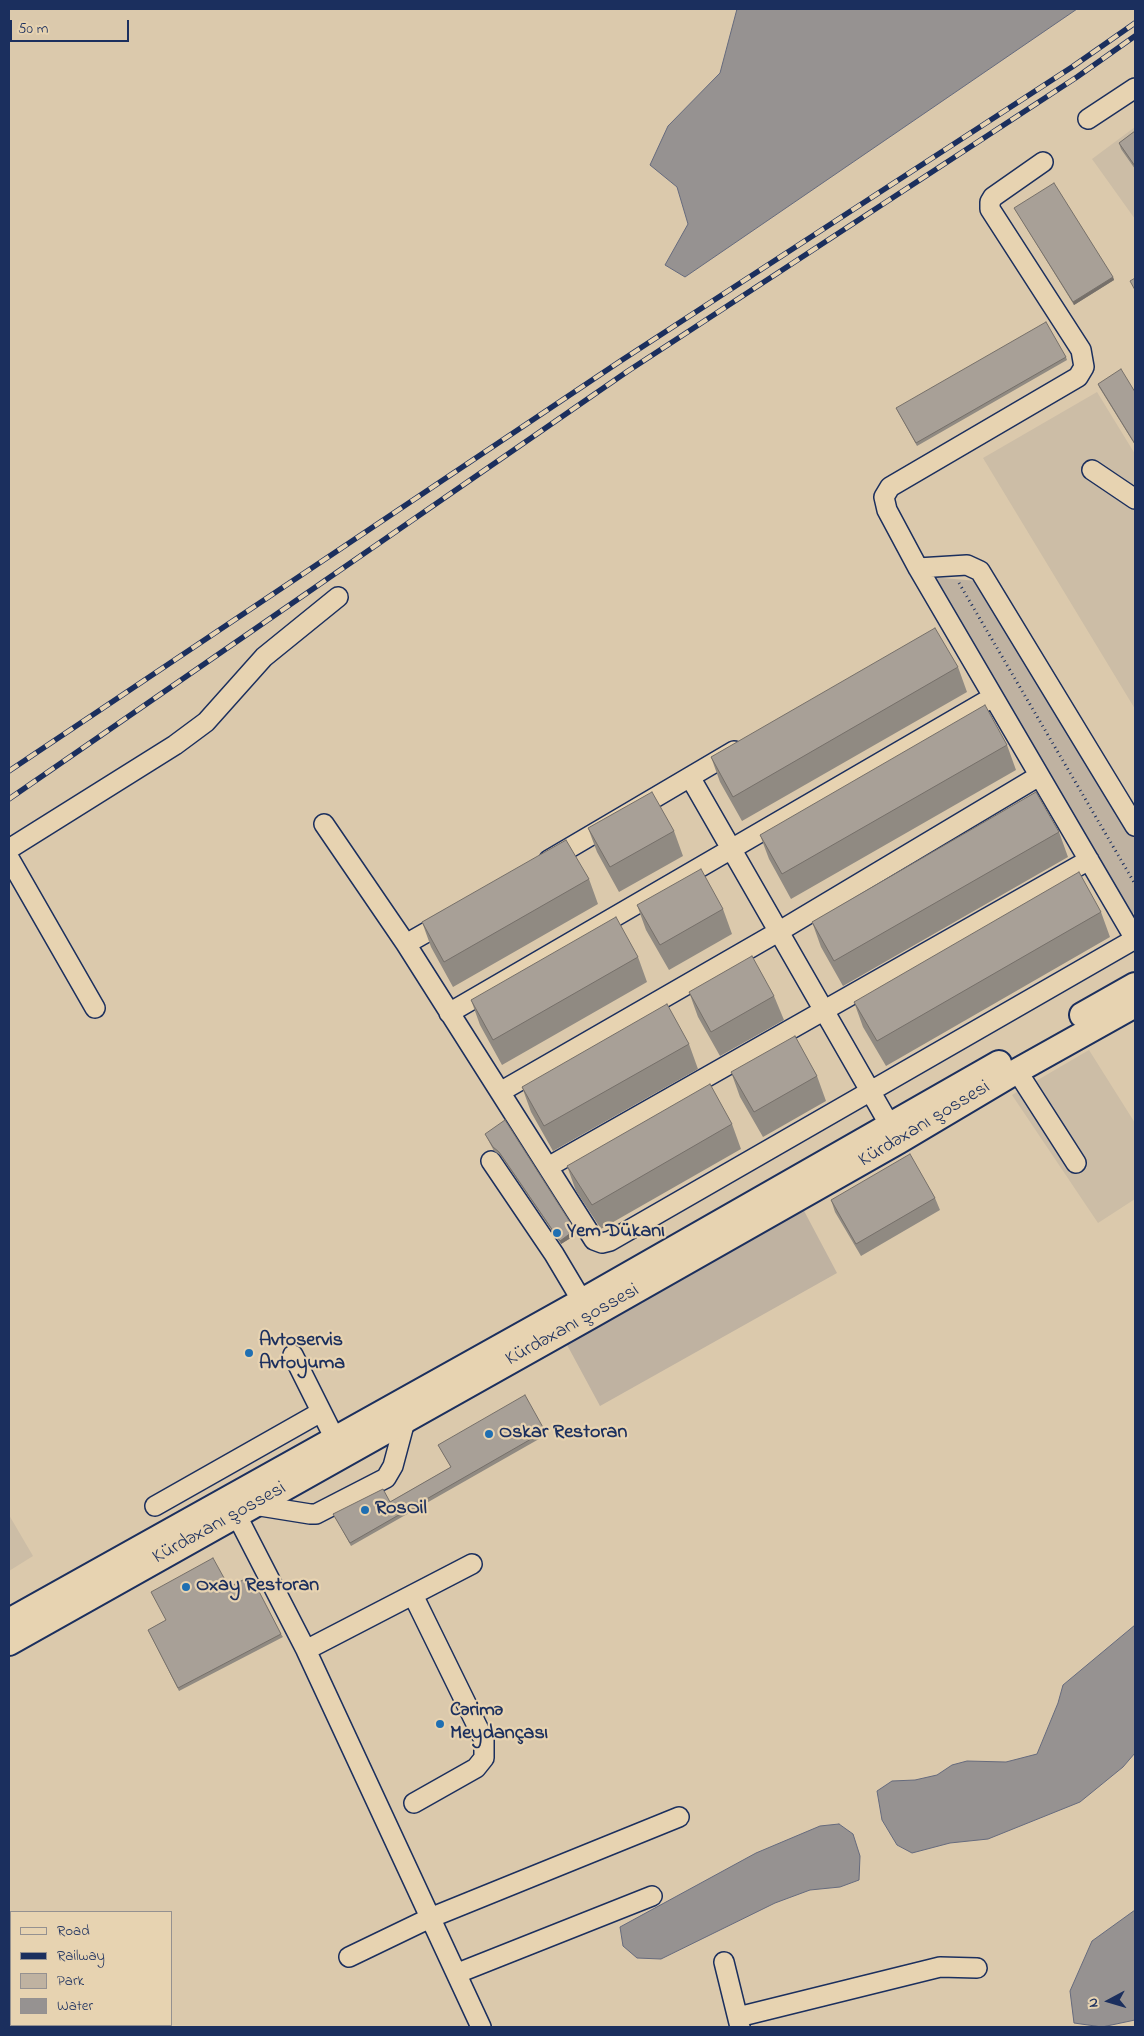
<!DOCTYPE html>
<html>
<head>
<meta charset="utf-8">
<style>
  body { margin:0 }
  #map { position:relative; width:1144px; height:2036px; overflow:hidden; background:#dbc9ac; font-family:"Indie Flower",sans-serif }
  canvas { display:block }
  .frame { position:absolute; inset:0; border:10px solid #1b2f5e; pointer-events:none }
  .legend { position:absolute; left:10px; top:1911px; width:162px; height:115px; box-sizing:border-box; background:#e7d3b1; border:1px solid #959190; margin:0; padding:6px 9px; list-style:none; font-size:15px; color:#1b2f5e }
  .legend li { display:flex; align-items:center; gap:10px; height:25px }
  .legend b { width:25px; border:1px solid #959190 }
  .north { position:absolute; left:1084px; top:1976px; width:50px; height:50px; -webkit-text-stroke:4px #e7d3b1; paint-order:stroke; rotate:264deg; font-size:14px; font-weight:700; line-height:20px; text-align:center; color:#1b2f5e }
  .north::after { content:''; display:block; margin:auto; width:18px; height:22px; background:#1b2f5e; clip-path:polygon(50% 0,100% 100%,50% 72%,0 100%) }
  .scale { position:absolute; left:10px; top:20px; width:119px; height:22px; box-sizing:border-box; border:2px solid #1b2f5e; border-top:0; padding-left:6px; font-size:15px; line-height:18px; white-space:nowrap; color:#1b2f5e; -webkit-text-stroke:4px #e7d3b1; paint-order:stroke }
</style>
</head>
<body>
<div id="map">
<canvas width="1144" height="2036"></canvas>
<div class="frame"></div>
<ul class="legend">
<li><b style="height:6px;background:#e7d3b1"></b>Road</li>
<li><b style="height:6px;background:#1b2f5e"></b>Railway</li>
<li><b style="height:14px;background:#bfb2a1"></b>Park</li>
<li><b style="height:14px;background:#969291"></b>Water</li>
</ul>
<div class="north">N</div>
<div class="scale">50 m</div>
</div>
<script>
const g = document.querySelector('canvas').getContext('2d');
g.lineJoin = 'round';
function fill(path, color) { g.fillStyle = color; g.fill(path, 'evenodd'); }
const poly = rows => new Path2D(rows.map(r => 'M' + r).join(''));
function stroke(path, color, width, dash) { g.strokeStyle = color; g.lineWidth = width; g.lineCap = dash ? 'butt' : 'round'; g.setLineDash(dash || []); g.stroke(path); }
function label(font, color, halo, rows, align = 'center') {
  g.font = font + ' "Indie Flower",sans-serif'; g.lineWidth = 4.5; g.setLineDash([]); g.textBaseline = 'middle'; g.strokeStyle = halo; g.fillStyle = color; for (const [text, x, y, turn = 0] of rows) {
    g.save(); g.translate(x, y); g.rotate((+turn || 0) * Math.PI / 180); g.textAlign = isNaN(turn) ? turn : align; if (halo) g.strokeText(text, 0, 0); g.fillText(text, 0, 0); g.restore();
  }
}
fill(poly([
  [1135,127,1135,219,1092,159],
  [1097,392,1135,454,1135,709,983,458],
  [1089,1050,1135,1123,1135,1199,1098,1223,1012,1095],
  [9,1515,33,1556,9,1571]
]), '#ccbda6');
fill(poly([
  [930,577,978,581,1135,839,1135,912,1128,916],
  [802,1207,837,1273,600,1406,566,1343]
]), '#bfb2a1');
const water = poly([
  [737,9,1077,9,685,277,665,265,688,224,677,187,650,165,668,126,720,73,737,9],
  [1135,1625,1135,1753,1123,1767,1080,1802,988,1839,950,1843,912,1853,897,1845,882,1820,877,1791,892,1781,915,1780,937,1775,952,1765,967,1761,1006,1762,1037,1754,1058,1703,1063,1685,1135,1625],
  [839,1824,853,1834,860,1856,859,1880,840,1887,810,1890,775,1903,661,1959,637,1958,623,1946,620,1927,756,1853,820,1826,839,1824],
  [1135,1910,1135,2020,1102,2027,1074,2023,1070,1991,1092,1941,1135,1910]
]);
fill(water, '#969291');
stroke(water, '#656a7d', 1);
const minor = poly([
  [1088,119,1135,88],
  [1043,162,993,197,990,202,990,209,1081,350,1084,367,1078,377,890,487,884,497,887,510,918,568,1135,939],
  [1092,470,1135,499],
  [918,568,967,565,980,571,1135,826],
  [690,777,896,1136],
  [324,824,406,944,594,1240,602,1243,610,1241,1135,939],
  [9,849,175,745,206,722,264,657,338,597],
  [9,858,95,1008],
  [549,860,734,751],
  [406,944,448,920],
  [449,1013,993,697],
  [1017,1071,1076,1163],
  [500,1092,778,932,1039,776],
  [491,1161,554,1254,582,1301],
  [548,1167,1089,860],
  [293,1355,335,1439],
  [252,1501,254,1505,310,1514,316,1514,386,1478,393,1466,405,1421],
  [155,1506,321,1412],
  [237,1516,306,1650,481,2027],
  [413,1595,484,1740,484,1758,476,1768,414,1803],
  [306,1650,472,1564],
  [349,1957,430,1918,679,1817],
  [724,1962,740,2027],
  [458,1973,652,1896],
  [738,2017,940,1967,977,1968]
]);
const major = poly([
  [1082,1015,1135,985],
  [9,1621,582,1301,999,1063],
  [9,1643,591,1316,899,1141,1017,1071,1135,1005]
]);
stroke(minor, '#1b2f5e', 22);
stroke(major, '#1b2f5e', 28);
stroke(poly([
  [959,583,1135,884]
]), '#1b2f5e', 3, [1, 4]);
stroke(minor, '#e7d3b1', 19);
stroke(major, '#e7d3b1', 24);
const rail = poly([
  [9,771,622,360,1072,67,1135,23],
  [9,799,628,371,1077,77,1135,36]
]);
stroke(rail, '#1b2f5e', 5.5);
stroke(rail, '#e7d3b1', 4, [11]);
fill(poly([
  [1135,131,1135,169,1121,149,1119,143],
  [1014,208,1113,277,1114,280,1074,305,1016,211],
  [1066,357,1067,360,917,446,896,408],
  [1098,384,1135,392,1135,445,1099,387],
  [958,667,967,692,742,821,720,782,711,757],
  [1007,745,1016,770,791,899,769,859,760,835],
  [588,828,674,831,683,856,619,892,597,852],
  [1059,832,1068,857,843,986,821,947,812,922],
  [589,879,598,904,453,987,431,947,422,922],
  [637,905,723,909,732,934,669,970,646,930],
  [1101,912,1110,937,886,1066,863,1027,854,1002],
  [638,957,647,982,502,1065,480,1025,471,1000],
  [689,992,774,996,784,1020,720,1056,698,1017],
  [689,1044,698,1069,553,1151,531,1112,522,1087],
  [731,1072,817,1076,826,1101,763,1137,740,1097],
  [732,1124,741,1149,601,1229,576,1191,567,1166],
  [485,1134,575,1230,577,1234,561,1244,500,1155,494,1151],
  [935,1198,940,1210,861,1256,835,1212,831,1200],
  [545,1431,546,1435,351,1546,335,1517,333,1514,390,1502,451,1467,438,1445],
  [229,1587,281,1634,283,1637,179,1691,148,1630,166,1620,151,1592]
]), '#908a82');
fill(poly([
  [1113,277,1114,280,1074,305,1073,302],
  [575,1230,577,1234,561,1244,560,1241]
]), '#76706a');
const building = poly([
  [1135,131,1135,166,1119,143,1135,131],
  [1054,183,1113,277,1073,302,1014,208,1054,183],
  [1135,278,1135,290,1130,281,1135,278],
  [1046,322,1066,357,916,443,896,408,1046,322],
  [1121,369,1135,392,1135,444,1098,384,1121,369],
  [935,628,958,667,733,797,711,757,935,628],
  [985,705,1007,745,782,874,760,835,985,705],
  [652,792,674,831,610,867,588,828,652,792],
  [1036,792,1059,832,834,961,812,922,1036,792],
  [566,840,589,879,444,962,422,922,566,840],
  [701,869,723,909,660,945,637,905,701,869],
  [1079,872,1101,912,877,1041,854,1002,1079,872],
  [616,917,638,957,493,1040,471,1000,616,917],
  [752,956,774,996,711,1032,689,992,752,956],
  [667,1004,689,1044,544,1126,522,1087,667,1004],
  [795,1036,817,1076,754,1112,731,1072,795,1036],
  [710,1084,732,1124,592,1205,567,1166,710,1084],
  [505,1120,575,1230,560,1241,499,1152,493,1147,485,1134,505,1120],
  [910,1154,935,1198,856,1244,831,1200,910,1154],
  [525,1395,545,1431,350,1543,333,1514,383,1489,390,1502,451,1467,438,1445,525,1395],
  [213,1558,229,1587,251,1576,281,1634,178,1688,148,1630,166,1620,151,1592,213,1558]
]);
fill(building, '#a8a097');
stroke(building, '#76706a', 1);
for (const [x, y, r, color] of [
  [557,1233,5,"#1f6fb2"],
  [249,1353,5,"#1f6fb2"],
  [489,1434,5,"#1f6fb2"],
  [365,1510,5,"#1f6fb2"],
  [186,1587,5,"#1f6fb2"],
  [440,1724,5,"#1f6fb2"]
]) { const dot = new Path2D(); dot.arc(x, y, r, 0, 2 * Math.PI); g.fillStyle = color; g.fill(dot); stroke(dot, '#e7d3b1', 2); }
label('20px', '#1b2f5e', '#e7d3b1', [
  ["Kürdəxanı şossesi",925,1125,-31],
  ["Kürdəxanı şossesi",573,1326,-29],
  ["Kürdəxanı şossesi",220,1524,-29]
]);
label('bold 20px', '#1b2f5e', '#e7d3b1', [
  ["Yem Dükanı",567,1233],
  ["Avtoservis",259,1342],
  ["Avtoyuma",259,1365],
  ["Oskar Restoran",499,1434],
  ["RosOil",375,1510],
  ["Oxay Restoran",196,1587],
  ["Cərimə",450,1712],
  ["Meydançası",450,1735]
], 'left');
</script>
</body>
</html>
